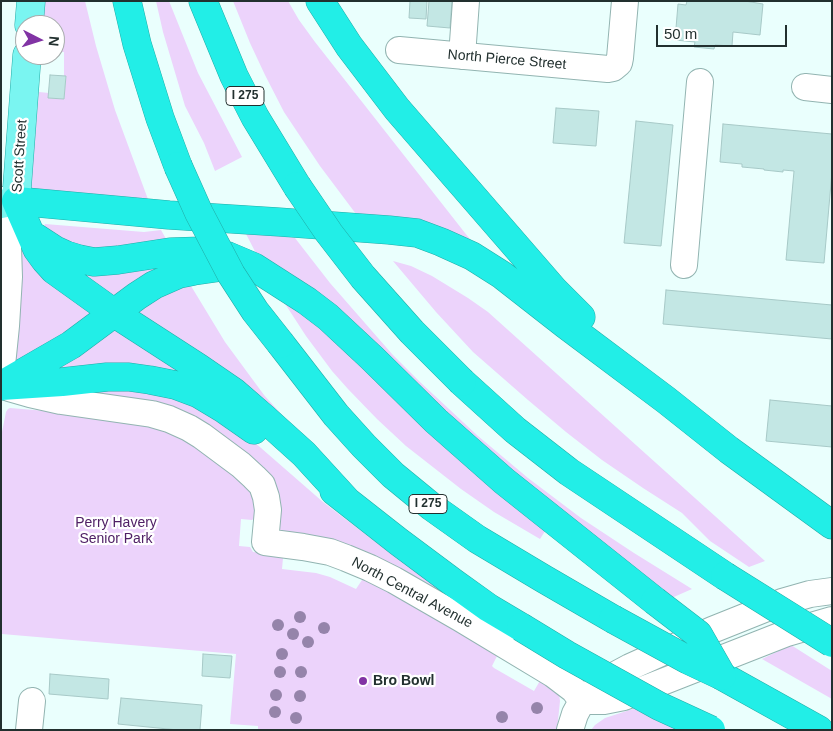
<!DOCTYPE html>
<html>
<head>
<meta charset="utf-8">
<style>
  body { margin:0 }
  #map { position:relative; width:833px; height:731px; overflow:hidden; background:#eafffd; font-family:Helvetica,sans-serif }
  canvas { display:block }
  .frame { position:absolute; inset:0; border:2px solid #22302f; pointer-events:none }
  .north { position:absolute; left:15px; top:15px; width:50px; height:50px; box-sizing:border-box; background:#fff; border:1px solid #a7acac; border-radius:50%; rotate:95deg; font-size:14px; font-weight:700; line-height:20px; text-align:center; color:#22302f }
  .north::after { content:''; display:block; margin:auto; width:18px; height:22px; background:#8133a4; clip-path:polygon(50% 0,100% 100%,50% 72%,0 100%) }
  .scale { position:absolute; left:656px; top:25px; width:131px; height:22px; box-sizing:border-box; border:2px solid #22302f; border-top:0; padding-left:6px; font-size:15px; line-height:18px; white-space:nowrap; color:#22302f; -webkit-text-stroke:4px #fff; paint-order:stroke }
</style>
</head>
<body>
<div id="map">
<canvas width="833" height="731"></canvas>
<div class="frame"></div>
<div class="north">N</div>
<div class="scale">50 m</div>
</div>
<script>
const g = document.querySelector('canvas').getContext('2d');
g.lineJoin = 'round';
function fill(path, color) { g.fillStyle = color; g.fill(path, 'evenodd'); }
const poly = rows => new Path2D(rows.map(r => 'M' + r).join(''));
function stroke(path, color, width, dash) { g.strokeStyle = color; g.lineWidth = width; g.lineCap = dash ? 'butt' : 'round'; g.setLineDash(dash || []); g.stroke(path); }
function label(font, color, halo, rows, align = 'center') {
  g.font = font + ' Helvetica,sans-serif'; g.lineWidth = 4.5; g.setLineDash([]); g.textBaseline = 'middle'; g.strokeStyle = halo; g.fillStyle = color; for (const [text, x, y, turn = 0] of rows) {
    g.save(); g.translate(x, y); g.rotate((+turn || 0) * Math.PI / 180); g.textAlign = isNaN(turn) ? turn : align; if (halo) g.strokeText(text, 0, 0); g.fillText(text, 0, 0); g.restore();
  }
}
fill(poly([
  [45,1,85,1,96,46,115,110,149,202,29,191,31,181,39,92,49,93,49,98,64,99,66,77,64,76,64,52,55,51,55,25,43,25],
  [156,1,169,1,198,73,242,157,215,171,204,143,185,106,163,32],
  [233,1,288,1,299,20,315,42,465,233,517,296,467,265,365,226,320,166,284,112,265,75,250,43],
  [45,224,144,232,161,230,169,244,97,256,43,230],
  [245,232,295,238,330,283,392,354,420,382,478,436,528,478,581,518,634,553,692,589,667,600,260,261],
  [15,241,95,310,59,339,16,361,13,361],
  [176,258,110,301,59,263],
  [393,261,411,266,432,276,468,298,488,312,765,561,749,567,710,541,682,513,643,488,602,460,566,432,528,400,473,352,436,312],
  [188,281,225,342,264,395,282,415,278,419,130,312],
  [280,296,308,318,547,528,540,539,494,512,461,489,406,446,377,419,348,389,332,371,306,336],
  [115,324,203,379,60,375,55,368],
  [106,384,186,398,253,441,323,502,406,565,490,622,275,535,275,514,211,433,60,393],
  [10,408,119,417,181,433,226,464,254,496,256,517,252,520,241,519,239,546,250,547,253,552,281,555,283,558,282,569,316,573,330,577,356,589,362,580,367,579,498,654,492,666,494,668,534,691,541,679,559,694,560,701,557,730,258,730,258,726,230,724,236,654,2,634,1,635,1,437,6,412,8,409],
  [791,645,832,671,832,699,762,659],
  [639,707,684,730,591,730,595,725,605,718]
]), '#ecd3fb');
const building = poly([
  [410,1,427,1,426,19,409,18,410,1],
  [429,1,452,1,450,28,427,26,429,1],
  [687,1,745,1,763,4,760,35,733,32,732,46,715,45,714,49,694,47,695,42,675,40,678,4,686,5,687,1],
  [50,75,66,76,64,99,48,98,50,75],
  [556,108,599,111,596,146,553,143,556,108],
  [636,121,673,125,661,246,624,243,636,121],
  [723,124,832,134,832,172,824,263,786,260,794,171,783,170,783,172,764,170,764,169,742,167,742,164,720,162,723,124],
  [666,290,832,305,832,339,663,324,666,290],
  [770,400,832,406,832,447,766,441,770,400],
  [203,654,232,656,230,678,202,676,203,654],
  [50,674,109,679,108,699,49,694,50,674],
  [121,698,202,705,200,730,178,730,118,724,121,698]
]);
fill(building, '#c3e7e4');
stroke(building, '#a7c9c7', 1);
const minor = poly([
  [399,50,608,69,613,68,619,63,620,58,625,1],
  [462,56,466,1],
  [805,87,832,90],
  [684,265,700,82],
  [1,375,6,326,9,277,8,247,9,222,16,201,2,200],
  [9,388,30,394,61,401,152,414,169,419,189,428,202,436,241,465,254,477,262,485,266,497,268,510,265,542,303,547,330,552,346,558,370,568,394,580,460,618,553,674,574,690,582,701,604,701,624,697,787,633,832,620],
  [29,730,32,701],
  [570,730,575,714,582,701,604,681,630,667,712,630,782,602,810,594,832,591]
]);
const major = poly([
  [29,25,31,1],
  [1,204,16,201,27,55]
]);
const highway = poly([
  [127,1,137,44,160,118,178,166],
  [203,1,234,76,255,117,297,186],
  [320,1,349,46,397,109,554,290,581,317],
  [35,237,55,250,66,255,79,259,94,262,118,260,170,252,202,251,228,256,254,267,307,301,328,317,372,358,436,421,504,481,655,601],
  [281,344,336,415,364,446,393,475,432,507,477,539,544,579,613,619],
  [462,382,515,430,569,472,725,576],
  [5,383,71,345,137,296,154,285,179,274,194,271,222,267,235,269],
  [1,386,62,382,107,377,129,377,150,380,175,385,199,394,224,409,254,430],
  [334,491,399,542,454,583,489,608,521,627],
  [347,501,304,454,264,418,234,392,199,368,114,313,54,270,45,260,37,249,16,201,169,215,279,222,389,230,417,233,441,242,472,256,502,275,566,325,666,400,729,450,832,525],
  [722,676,819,730]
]);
stroke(minor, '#92b4b1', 28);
stroke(major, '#22aca7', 29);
stroke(highway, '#22aca7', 29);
stroke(minor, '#fff', 26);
stroke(major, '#7af5f1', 28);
stroke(highway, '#22eee7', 28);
const highwayBridge = poly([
  [178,166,199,213,231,274,255,311,281,344],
  [297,186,329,233,363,277,412,332,462,382],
  [725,576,832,643],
  [655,601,698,634,722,676],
  [613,619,688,660,722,676],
  [521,627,567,655,659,706,711,730]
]);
stroke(highwayBridge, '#22aca7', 29, []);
stroke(highwayBridge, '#22eee7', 28);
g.fillStyle = '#9584aa';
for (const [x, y] of [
  [300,617],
  [278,625],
  [324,628],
  [293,634],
  [308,642],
  [282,654],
  [280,672],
  [301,672],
  [276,695],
  [300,696],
  [537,708],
  [275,712],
  [502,717],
  [296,718]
]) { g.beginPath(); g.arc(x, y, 6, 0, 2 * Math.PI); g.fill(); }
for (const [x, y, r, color] of [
  [363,681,5,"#8133a4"]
]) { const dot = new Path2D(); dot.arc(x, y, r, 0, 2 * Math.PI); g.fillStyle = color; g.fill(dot); stroke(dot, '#fff', 2); }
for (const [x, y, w] of [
  [245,96,38],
  [428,504,38]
]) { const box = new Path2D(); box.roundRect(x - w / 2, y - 9.5, w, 19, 4); g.fillStyle = '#fff'; g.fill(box); stroke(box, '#22302f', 1); }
label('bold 12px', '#22302f', null, [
  ["I 275",245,96],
  ["I 275",428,504]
]);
label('14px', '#22302f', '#fff', [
  ["North Pierce Street",507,60,5],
  ["Scott Street",20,156,-86],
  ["North Central Avenue",412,593,28]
]);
label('14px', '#502066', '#fff', [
  ["Perry Havery",116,523],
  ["Senior Park",116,539]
]);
label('bold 14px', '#22302f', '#fff', [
  ["Bro Bowl",373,681]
], 'left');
</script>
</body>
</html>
